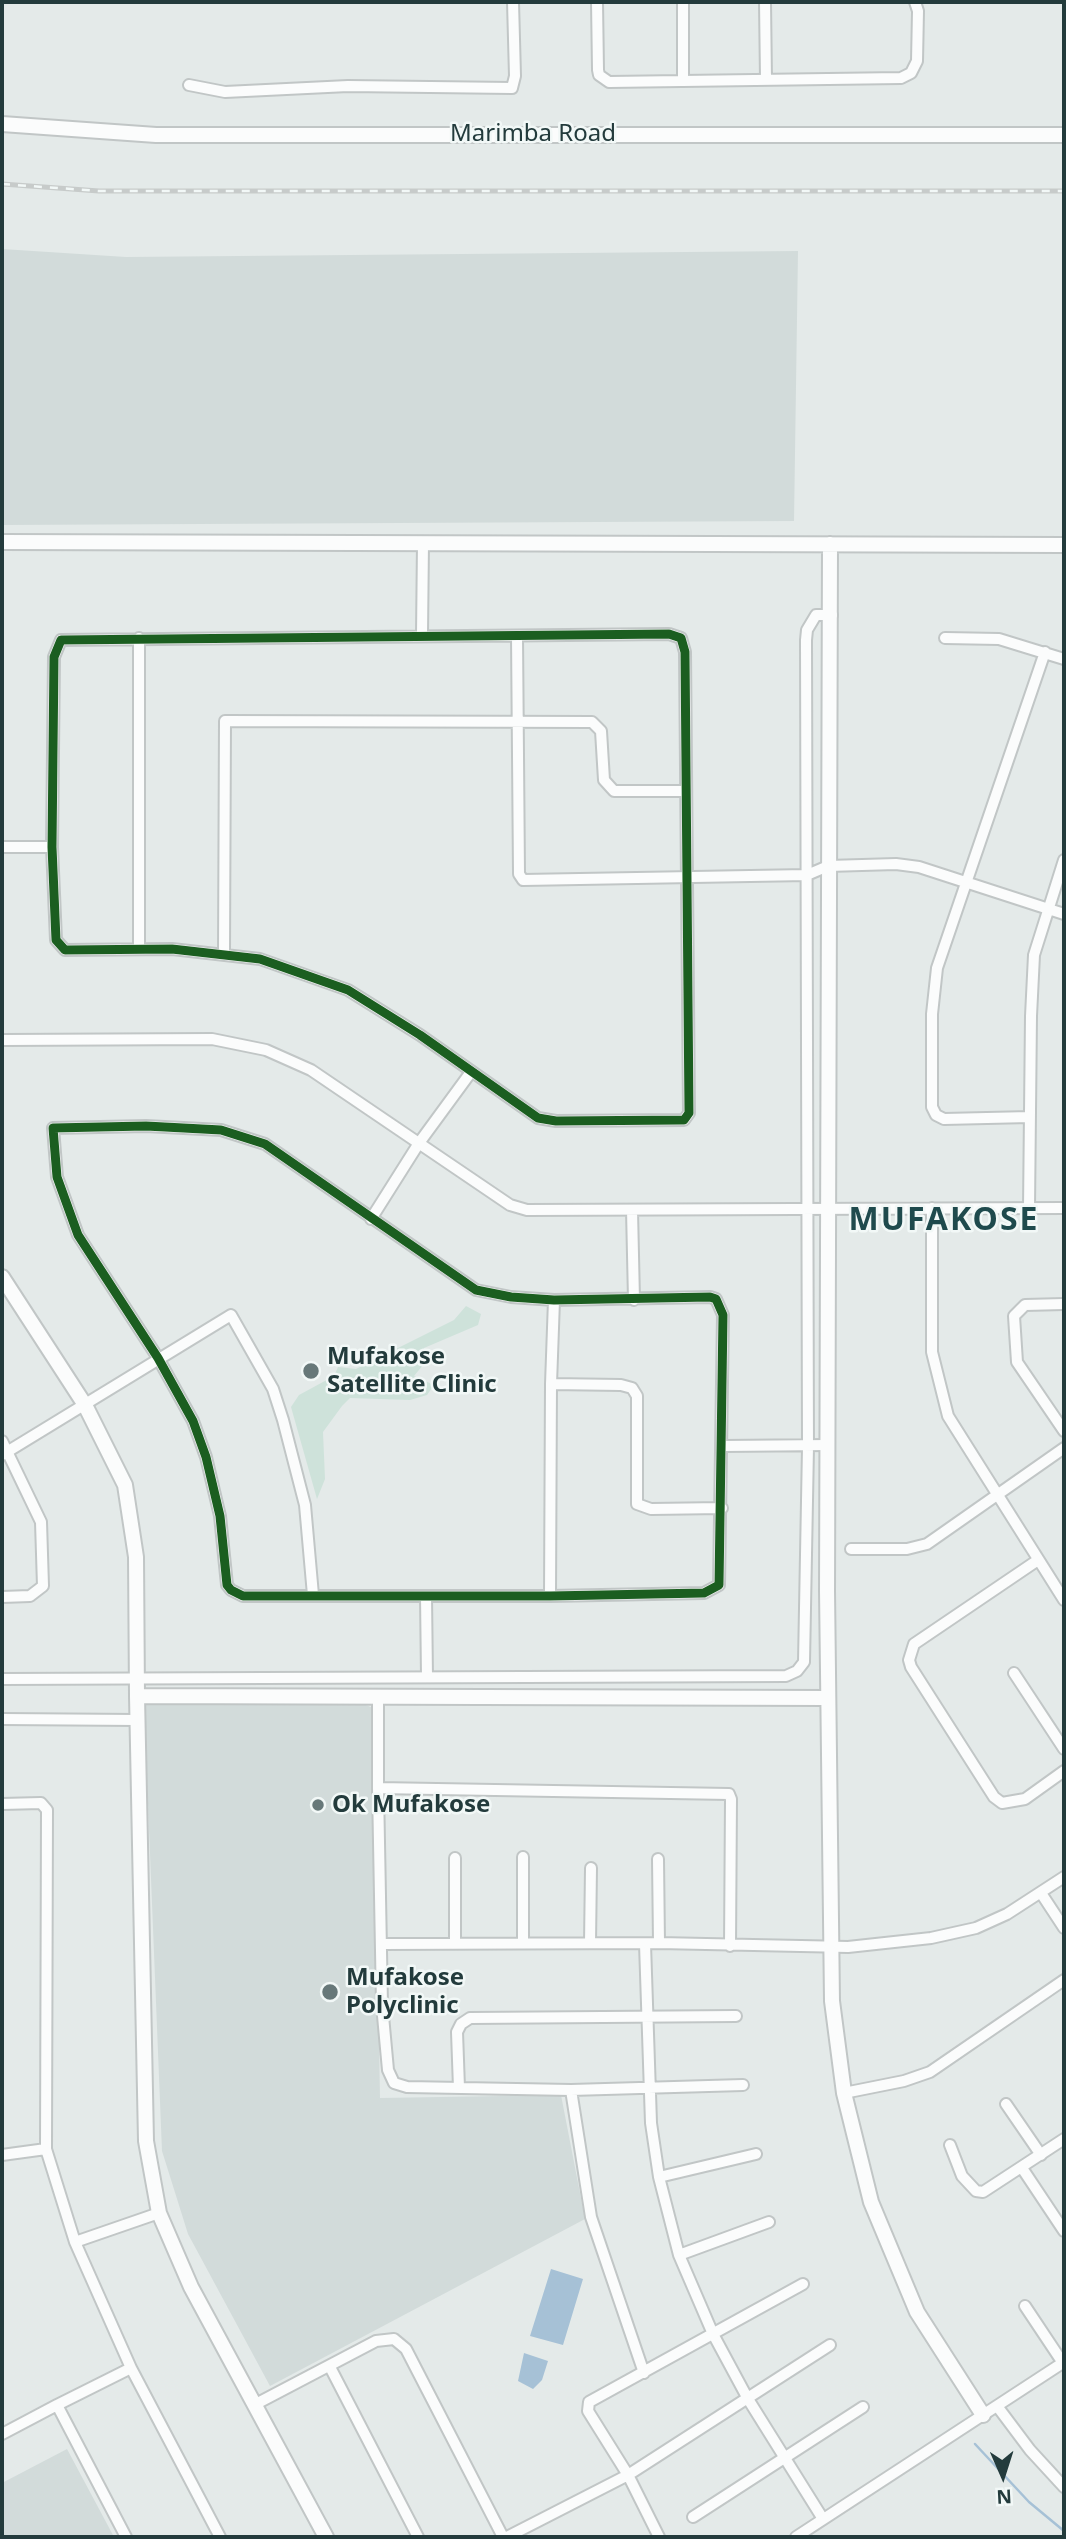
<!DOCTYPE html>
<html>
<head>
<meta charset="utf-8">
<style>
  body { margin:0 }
  #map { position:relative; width:1066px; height:2539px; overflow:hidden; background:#e4eae9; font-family:"Noto Sans",sans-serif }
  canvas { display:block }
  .frame { position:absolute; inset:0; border:4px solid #233b3c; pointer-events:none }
  .north { position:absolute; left:968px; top:2441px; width:70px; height:70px; -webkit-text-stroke:5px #f2f8f7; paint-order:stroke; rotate:177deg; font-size:19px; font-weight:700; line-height:28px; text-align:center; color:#233b3c }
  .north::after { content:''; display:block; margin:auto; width:24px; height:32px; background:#233b3c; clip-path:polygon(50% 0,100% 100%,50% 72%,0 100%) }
</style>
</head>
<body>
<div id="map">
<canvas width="1066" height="2539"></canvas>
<div class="frame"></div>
<div class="north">N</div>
</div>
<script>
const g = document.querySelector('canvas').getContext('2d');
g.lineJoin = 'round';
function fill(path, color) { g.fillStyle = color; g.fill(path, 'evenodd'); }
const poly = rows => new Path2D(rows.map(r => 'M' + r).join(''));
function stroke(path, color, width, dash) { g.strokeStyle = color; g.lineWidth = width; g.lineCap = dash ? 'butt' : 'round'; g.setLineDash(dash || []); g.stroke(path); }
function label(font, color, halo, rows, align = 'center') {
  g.font = font + ' "Noto Sans",sans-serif'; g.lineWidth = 5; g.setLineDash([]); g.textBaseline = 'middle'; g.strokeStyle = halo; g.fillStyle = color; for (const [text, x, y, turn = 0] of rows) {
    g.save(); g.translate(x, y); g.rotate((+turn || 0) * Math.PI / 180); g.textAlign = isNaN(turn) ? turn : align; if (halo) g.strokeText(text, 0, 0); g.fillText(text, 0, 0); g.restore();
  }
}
fill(poly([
  [2,249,126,257,798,251,794,521,2,525],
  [144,1705,366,1705,373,1708,380,2098,561,2095,585,2219,270,2386,188,2234,162,2151],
  [67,2449,114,2537,2,2537,2,2483]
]), '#d2dbda');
fill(poly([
  [466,1306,481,1314,478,1325,424,1348,423,1365,414,1376,434,1385,427,1395,410,1400,350,1398,342,1406,323,1432,325,1479,317,1499,291,1407,299,1395,334,1376,338,1367,356,1369,454,1320]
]), '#cee2da');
fill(poly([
  [551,2269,583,2279,563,2345,530,2336],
  [524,2353,548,2361,542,2380,533,2389,518,2381]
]), '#a6c1d6');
stroke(poly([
  [975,2444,1029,2502,1064,2531]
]), '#a6c1d6', 2.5);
const minor = poly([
  [597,2,598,70,599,75,609,82,901,78,911,73,917,61,918,11,915,2],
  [683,2,683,81],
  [765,2,766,80],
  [189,85,225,92,348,86,512,88,515,76,513,2],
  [422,634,423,543],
  [669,634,681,638,685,652,689,1113,684,1120,556,1121,538,1118,420,1035,348,990,260,959,172,949,65,950,56,940,52,847,54,657,61,640,669,634],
  [517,636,519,874,523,880,807,875,828,866,896,864,919,867,1064,914],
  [945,638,999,639,1064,659],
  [2,847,52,847],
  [139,948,139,638],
  [224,953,225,721,592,722,601,731,604,780,614,791,686,791],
  [2,1040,212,1039,266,1050,311,1070,510,1205,527,1210,1064,1208],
  [1030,1117,944,1119,936,1115,932,1107,932,1014,937,968,1045,652],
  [146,1126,221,1130,265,1144,476,1290,511,1297,554,1300,710,1297,716,1299,723,1315,719,1585,704,1593,550,1596,243,1596,231,1590,227,1585,220,1516,206,1457,193,1421,158,1358,78,1235,57,1177,53,1128,146,1126],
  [932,1208,932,1352,948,1416,1064,1600],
  [1029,1208,1031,1016,1034,955,1064,860],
  [632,1210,634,1300],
  [371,1219,419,1143,471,1072],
  [554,1300,551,1384,621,1385,632,1388,637,1396,637,1504,651,1509,722,1508],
  [1064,1304,1025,1305,1014,1316,1017,1362,1064,1431],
  [2,1441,41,1522,43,1586,30,1596,2,1597],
  [723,1446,829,1445],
  [2,1455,231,1315,273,1389,283,1420,305,1505,313,1595],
  [851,1549,907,1549,927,1544,1064,1448],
  [1038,1560,914,1644,909,1660,911,1667,994,1797,1002,1803,1025,1799,1064,1771],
  [426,1596,427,1677],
  [550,1596,551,1384],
  [1014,1673,1064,1749],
  [2,1679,786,1676,797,1671,804,1662,808,1447,806,640,807,630,816,615,832,615],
  [378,1697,378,1788,729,1794,731,1799,730,1946],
  [2,1719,137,1720],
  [378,1788,382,2005,388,2070,394,2083,407,2087,571,2090,743,2085],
  [2,1804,41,1803,47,1810,46,2149,2,2155],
  [658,1859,659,1943],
  [1041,1893,1064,1928],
  [523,1942,523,1857],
  [455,1943,455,1858],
  [590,1943,591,1868],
  [381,1944,659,1943,848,1947,931,1938,976,1928,1007,1914,1064,1877],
  [645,1944,651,2123,659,2177,679,2255,713,2334,748,2399,823,2519],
  [459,2088,457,2032,461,2024,470,2018,736,2016],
  [571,2090,591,2217,644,2373],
  [844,2093,904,2081,930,2072,1064,1980],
  [1006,2104,1041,2155],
  [950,2145,962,2176,976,2191,983,2192,1064,2139],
  [46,2149,75,2242,131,2368,220,2537],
  [1022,2168,1064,2231],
  [659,2177,756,2154],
  [75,2242,159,2213],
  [679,2255,769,2222],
  [1025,2306,1063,2363],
  [330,2367,418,2537],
  [57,2405,131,2368],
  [254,2405,376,2341,394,2339,406,2349,503,2537],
  [997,2406,1030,2450,1064,2487],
  [2,2434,57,2405,126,2537],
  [693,2517,863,2407],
  [507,2537,628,2475,830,2345],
  [659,2537,628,2475,588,2411,589,2402,803,2284],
  [796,2537,1064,2362]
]);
const tertiary = poly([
  [2,124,156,135,1064,135],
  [2,542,1064,545],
  [830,544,827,1590,832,2001,844,2093,871,2202,917,2312,983,2415],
  [2,1277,85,1405,125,1485,136,1557,137,1696,827,1698],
  [137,1696,146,2141,159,2213,191,2287,326,2537]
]);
stroke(minor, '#c1c6c6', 14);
stroke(tertiary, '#c1c6c6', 18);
stroke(minor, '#fbfcfc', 10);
stroke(tertiary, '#fbfcfc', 14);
const rail = poly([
  [2,184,99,191,1064,191]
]);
stroke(rail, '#c7cbca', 5);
stroke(rail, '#f2f8f7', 2.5, [8]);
stroke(poly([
  [669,634,681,638,685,652,689,1113,684,1120,556,1121,538,1118,420,1035,348,990,260,959,172,949,65,950,56,940,52,847,54,657,61,640,669,634],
  [146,1126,221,1130,265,1144,476,1290,511,1297,554,1300,710,1297,716,1299,723,1315,719,1585,704,1593,550,1596,243,1596,231,1590,227,1585,220,1516,206,1457,193,1421,158,1358,78,1235,57,1177,53,1128,146,1126]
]), '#1b5e20', 9);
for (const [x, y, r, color] of [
  [311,1371,9,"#677879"],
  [318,1805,7,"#677879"],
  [330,1992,9,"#677879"]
]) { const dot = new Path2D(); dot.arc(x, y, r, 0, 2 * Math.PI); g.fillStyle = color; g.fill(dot); stroke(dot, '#f2f8f7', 2.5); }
label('24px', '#233b3c', '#f2f8f7', [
  ["Marimba Road",533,134]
]);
label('bold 24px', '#233b3c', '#f2f8f7', [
  ["Mufakose",327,1357],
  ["Satellite Clinic",327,1385],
  ["Ok Mufakose",332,1805],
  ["Mufakose",346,1978],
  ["Polyclinic",346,2006]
], 'left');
g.letterSpacing = '2px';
label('bold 32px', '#1f4a4d', '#f2f8f7', [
  ["MUFAKOSE",944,1221]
]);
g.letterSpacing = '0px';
</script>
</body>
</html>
